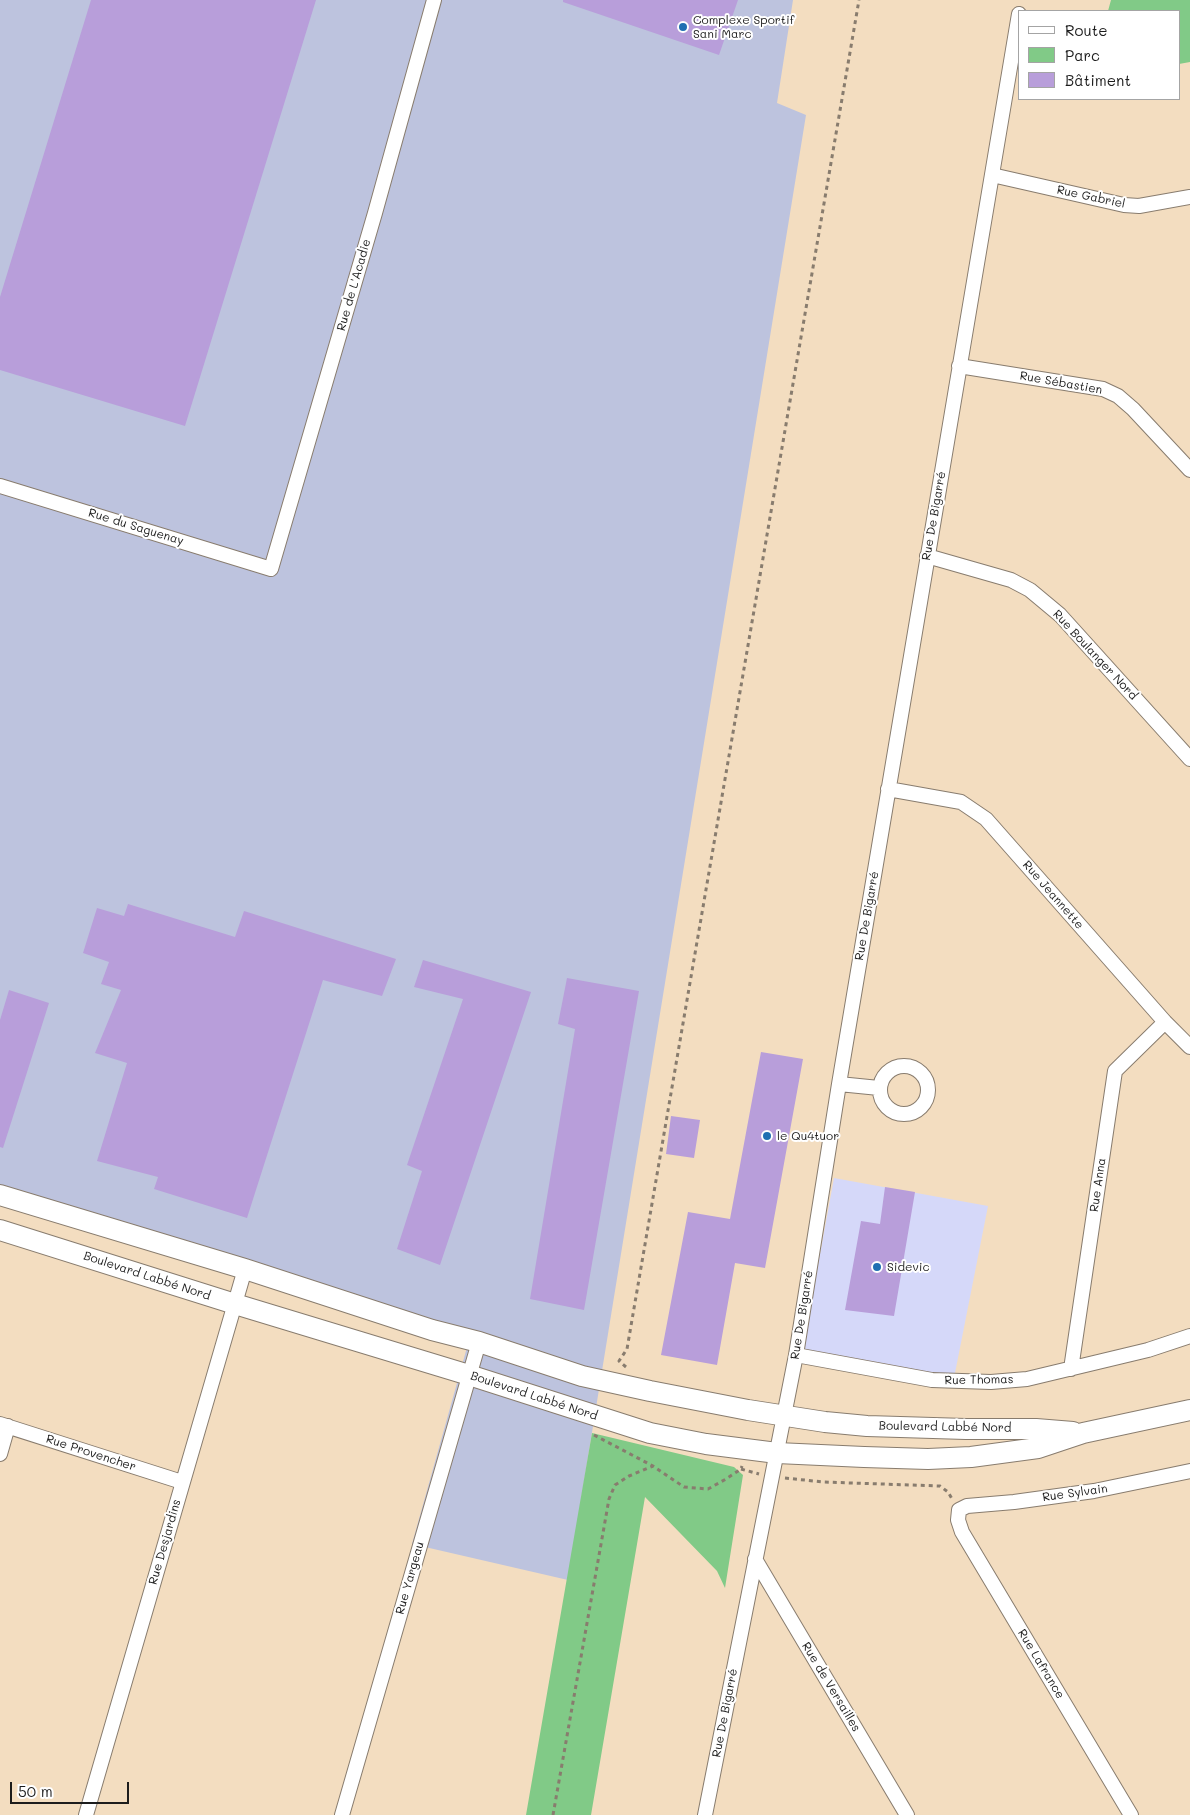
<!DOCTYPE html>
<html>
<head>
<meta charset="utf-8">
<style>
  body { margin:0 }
  #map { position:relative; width:1190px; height:1815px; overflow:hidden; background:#f3ddc0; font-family:Mali,sans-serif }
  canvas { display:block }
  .legend { position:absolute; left:1018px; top:10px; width:162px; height:90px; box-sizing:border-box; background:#fff; border:1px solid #a4a4a4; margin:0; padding:6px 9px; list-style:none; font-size:15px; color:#1c1c1c }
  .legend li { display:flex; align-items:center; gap:10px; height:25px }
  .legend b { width:25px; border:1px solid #a4a4a4 }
  .scale { position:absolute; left:10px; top:1782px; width:119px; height:22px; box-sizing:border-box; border:2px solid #1c1c1c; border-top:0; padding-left:6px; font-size:15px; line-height:18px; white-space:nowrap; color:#1c1c1c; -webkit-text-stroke:4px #fff; paint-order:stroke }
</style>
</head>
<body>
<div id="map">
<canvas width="1190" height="1815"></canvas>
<ul class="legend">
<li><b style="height:6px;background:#fff"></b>Route</li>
<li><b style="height:14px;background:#81ca87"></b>Parc</li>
<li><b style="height:14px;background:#b89eda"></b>Bâtiment</li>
</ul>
<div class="scale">50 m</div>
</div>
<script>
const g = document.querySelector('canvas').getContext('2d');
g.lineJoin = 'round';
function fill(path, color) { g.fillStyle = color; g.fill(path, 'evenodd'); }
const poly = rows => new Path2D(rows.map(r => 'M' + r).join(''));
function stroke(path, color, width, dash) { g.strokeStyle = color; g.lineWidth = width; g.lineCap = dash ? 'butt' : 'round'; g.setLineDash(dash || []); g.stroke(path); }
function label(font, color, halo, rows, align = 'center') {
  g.font = font + ' Mali,sans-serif'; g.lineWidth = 4; g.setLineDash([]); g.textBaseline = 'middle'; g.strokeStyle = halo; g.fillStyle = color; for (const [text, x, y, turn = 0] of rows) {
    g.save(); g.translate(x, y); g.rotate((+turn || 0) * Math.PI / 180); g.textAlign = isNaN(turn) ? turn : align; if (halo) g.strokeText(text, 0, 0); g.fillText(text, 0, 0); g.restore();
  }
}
fill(poly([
  [834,1178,988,1206,954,1378,802,1352]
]), '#d5d8f9');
fill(poly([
  [0,0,793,0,777,103,806,115,568,1580,412,1544,471,1333,0,1187]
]), '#bdc3de');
fill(poly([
  [1111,0,1190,0,1190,62,1179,64,1179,11,1108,11],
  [592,1433,734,1467,743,1475,725,1588,717,1571,645,1497,591,1815,526,1815]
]), '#81ca87');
fill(poly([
  [91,0,316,0,185,426,0,370,0,297],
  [563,0,738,0,719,55,563,2],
  [128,904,235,937,244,911,396,959,382,996,323,980,247,1218,154,1189,158,1177,97,1161,127,1063,95,1053,121,990,101,984,109,962,83,953,97,908,124,916],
  [423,960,531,992,440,1265,397,1249,422,1171,407,1165,463,999,414,987],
  [567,978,639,991,584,1310,530,1299,575,1029,558,1024],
  [9,990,49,1003,3,1148,0,1147,0,1020],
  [761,1052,803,1059,765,1268,735,1263,717,1365,661,1355,688,1212,730,1219],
  [671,1116,700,1120,694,1158,666,1154],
  [885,1187,915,1192,894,1316,845,1310,861,1221,880,1224]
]), '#b89eda');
const street = poly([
  [992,175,1124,205,1139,206,1190,197],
  [959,366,1103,389,1118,396,1133,409,1190,470],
  [0,486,271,569,375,213,434,0],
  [927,556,1011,580,1030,590,1060,615,1190,759],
  [888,789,961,802,986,819,1165,1022,1190,1047],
  '880 1090a24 24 0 1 1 48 0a24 24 0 1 1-48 0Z',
  [839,1084,879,1088],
  [796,1355,932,1380,991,1382,1027,1379,1148,1350,1190,1336],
  [1071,1369,1115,1071,1165,1022],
  [0,1424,182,1482],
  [0,1454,8,1426],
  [755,1559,907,1815],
  [86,1815,245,1269],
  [342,1815,479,1342],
  [705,1815,796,1355,839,1084,1019,14],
  [1131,1815,962,1532,958,1520,959,1510,967,1506,1014,1502,1094,1491,1190,1471]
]);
const secondary = poly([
  [0,1195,245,1269,432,1330,479,1342,582,1376,650,1391,748,1410,825,1422,867,1426,966,1429,1036,1429,1073,1432],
  [0,1230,235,1304,469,1375,650,1433,706,1444,777,1453,864,1457,928,1459,971,1457,1038,1448,1083,1433,1190,1410]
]);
stroke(street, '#887c6e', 16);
stroke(secondary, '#887c6e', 22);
stroke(poly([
  [626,1367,619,1361,627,1349,859,0],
  [594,1435,653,1466],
  [741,1469,759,1474],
  [785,1478,823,1482,940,1486,948,1492,952,1499],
  [553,1815,609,1499,615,1485,629,1476,653,1466,684,1487,708,1489,726,1479,741,1469,742,1466]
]), '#887c6e', 3, [4, 4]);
stroke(street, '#fff', 14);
stroke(secondary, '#fff', 20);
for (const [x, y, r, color] of [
  [683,27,5,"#1f6fb2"],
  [767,1136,5,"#1f6fb2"],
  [877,1267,5,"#1f6fb2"]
]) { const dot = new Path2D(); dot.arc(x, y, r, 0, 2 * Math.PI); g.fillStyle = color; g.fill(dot); stroke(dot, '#fff', 2); }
label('12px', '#1c1c1c', '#fff', [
  ["Complexe Sportif",693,20],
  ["Sani Marc",693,34],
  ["le Qu4tuor",777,1136],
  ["Sidevic",887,1267]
], 'left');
label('12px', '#1c1c1c', '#fff', [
  ["Rue Gabriel",1091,197,12],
  ["Rue de L'Acadie",354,285,-74],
  ["Rue Sébastien",1061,383,10],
  ["Rue De Bigarré",934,516,-80],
  ["Rue du Saguenay",136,527,17],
  ["Rue Boulanger Nord",1095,655,47],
  ["Rue Jeannette",1053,895,49],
  ["Rue De Bigarré",867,916,-80],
  ["Rue Anna",1098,1185,-82],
  ["Boulevard Labbé Nord",147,1276,18],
  ["Rue De Bigarré",802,1315,-81],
  ["Rue Thomas",979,1380,-1],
  ["Boulevard Labbé Nord",534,1396,18],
  ["Boulevard Labbé Nord",945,1427,1],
  ["Rue Provencher",91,1453,18],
  ["Rue Sylvain",1075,1493,-8],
  ["Rue Desjardins",165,1542,-74],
  ["Rue Yargeau",410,1578,-74],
  ["Rue Lafrance",1041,1664,59],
  ["Rue de Versailles",831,1687,59],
  ["Rue De Bigarré",725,1713,-79]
]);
</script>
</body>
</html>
